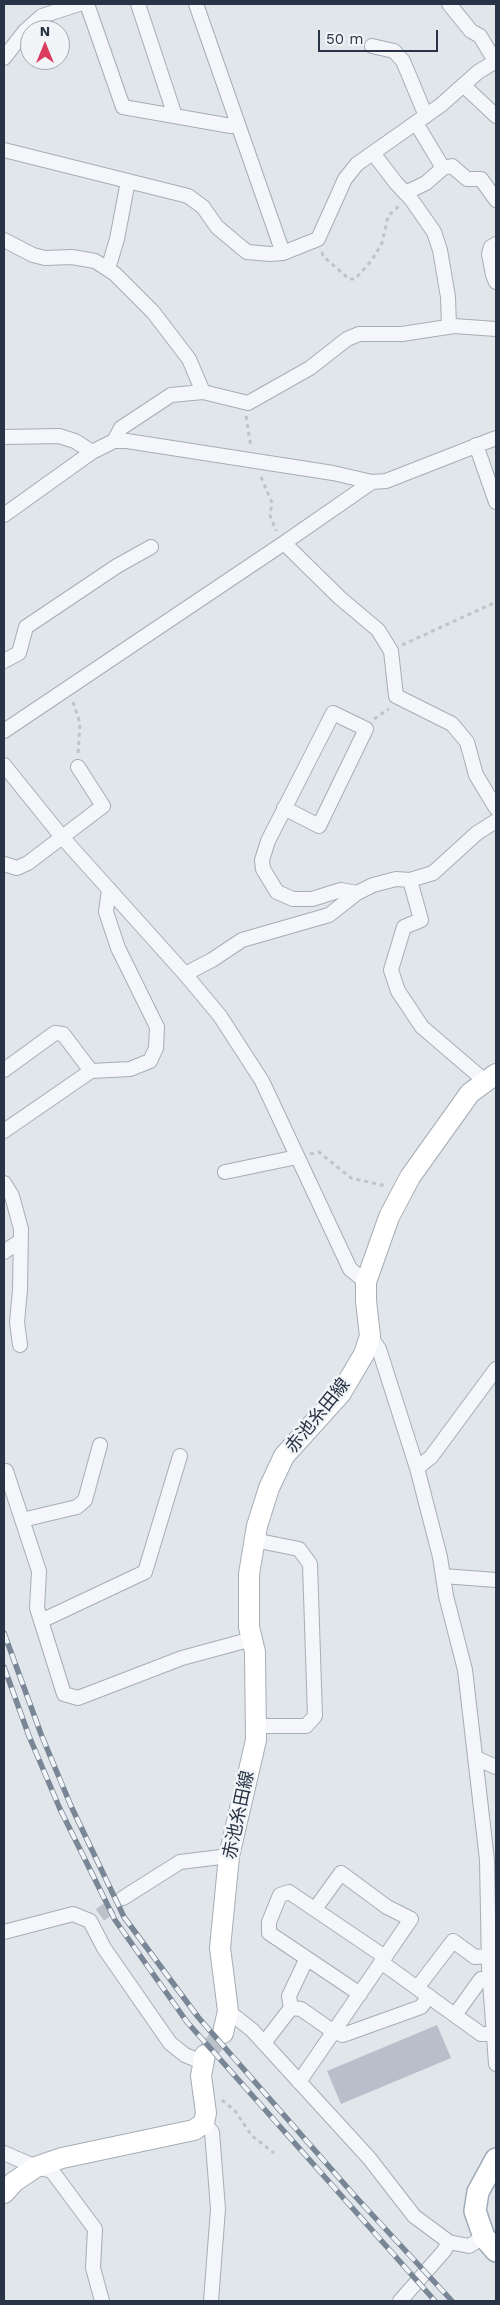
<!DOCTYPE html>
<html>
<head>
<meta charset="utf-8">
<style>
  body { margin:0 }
  #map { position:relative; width:500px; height:2305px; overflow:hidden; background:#e1e6eb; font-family:"Work Sans",sans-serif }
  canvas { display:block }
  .frame { position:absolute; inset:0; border:5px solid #283445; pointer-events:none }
  .north { position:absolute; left:20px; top:20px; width:50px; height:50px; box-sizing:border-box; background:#f1f5f8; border:1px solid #a1a8b0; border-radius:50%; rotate:0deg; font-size:14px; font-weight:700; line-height:20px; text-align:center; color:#283445 }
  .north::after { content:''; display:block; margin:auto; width:18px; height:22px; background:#db3b5e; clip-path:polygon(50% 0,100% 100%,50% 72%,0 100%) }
  .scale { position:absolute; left:318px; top:30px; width:120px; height:22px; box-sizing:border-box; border:2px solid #283445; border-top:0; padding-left:6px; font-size:15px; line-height:18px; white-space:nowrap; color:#283445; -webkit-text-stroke:4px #f1f5f8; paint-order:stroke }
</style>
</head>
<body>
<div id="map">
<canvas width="500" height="2305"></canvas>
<div class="frame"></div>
<div class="north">N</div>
<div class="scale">50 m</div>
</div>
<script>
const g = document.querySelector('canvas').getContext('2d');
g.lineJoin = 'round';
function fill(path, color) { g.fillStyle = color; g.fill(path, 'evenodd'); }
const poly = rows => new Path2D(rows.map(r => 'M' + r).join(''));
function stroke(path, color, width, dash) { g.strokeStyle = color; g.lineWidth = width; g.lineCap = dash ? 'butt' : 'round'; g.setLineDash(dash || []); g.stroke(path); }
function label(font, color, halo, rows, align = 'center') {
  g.font = font + ' "Work Sans","Noto Sans JP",sans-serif'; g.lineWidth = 5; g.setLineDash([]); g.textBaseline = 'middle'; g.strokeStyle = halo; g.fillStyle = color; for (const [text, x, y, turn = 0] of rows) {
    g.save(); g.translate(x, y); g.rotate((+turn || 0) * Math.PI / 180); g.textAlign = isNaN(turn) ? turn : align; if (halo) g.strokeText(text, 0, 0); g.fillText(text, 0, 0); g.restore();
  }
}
fill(poly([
  [437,2025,451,2058,341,2104,327,2071]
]), '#b8bfca');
stroke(poly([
  [100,1915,123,1898]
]), '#bcc2ca', 14, [14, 7]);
stroke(poly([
  [205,2055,223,2033]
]), '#bcc2ca', 20, [20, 10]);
const minor = poly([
  [87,4,123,107,231,126,238,124],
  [138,4,175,116],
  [196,4,283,253],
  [449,4,471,31,480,36,495,61],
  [372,46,394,51,403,61,426,116],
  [4,58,25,31,42,16,79,4],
  [463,85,496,116],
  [416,123,443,168],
  [4,150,188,196,203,207,217,227,247,252,270,254,283,253,318,239,345,179,357,164,441,105,478,72,496,61],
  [373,153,396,183,411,199,434,232,440,250,448,297,449,327],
  [405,193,426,183,443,168,452,166,467,179,481,179,496,200],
  [4,240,33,255,45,258,72,257,95,261,115,274,153,312,189,359,203,392],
  [496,244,491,247,489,254,493,275,496,282],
  [108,269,117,239,128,181],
  [4,437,59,436,75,441,92,452],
  [114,441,121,428,171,395,203,392,248,403,310,368,347,339,359,334,402,334,454,326,496,329],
  [476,445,496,502],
  [4,515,92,452,114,441,127,441,333,473,372,482,386,481,496,438],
  [284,543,340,598,378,630,391,651,396,696,452,724,467,742,476,775,496,808],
  [4,661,19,653,26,627,117,566,151,547],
  [4,731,284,543,372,482],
  [4,765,62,837,185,974,220,1016,262,1081,350,1269,366,1282],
  [284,808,319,826,366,729,333,713,268,841,262,860,263,869,277,892,293,899,312,899,341,890,357,893],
  [4,864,17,868,28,863,103,806,78,767],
  [410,880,421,920,404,927,391,970,398,991,422,1027,485,1081],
  [185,974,212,960,242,940,329,915,357,893,373,885,396,879,410,880,433,873,477,833,496,821],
  [4,1070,55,1033,63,1034,91,1071],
  [4,1131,91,1071,130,1069,150,1061,156,1048,157,1027,118,948,106,912,109,889],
  [225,1172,297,1157],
  [4,1183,12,1196,21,1229,20,1290,17,1322,20,1345],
  [4,1252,20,1241],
  [370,1336,379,1349,417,1468,440,1557,446,1596,465,1670,487,1860,489,1968,496,2064],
  [417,1468,431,1457,496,1369],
  [6,1471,39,1571,37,1608,64,1694,78,1698,182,1658,252,1639],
  [22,1520,77,1507,85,1500,100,1445],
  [254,1540,299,1549,310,1564,315,1716,306,1726,257,1726],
  [443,1576,496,1580],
  [41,1621,145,1572,180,1456],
  [476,1758,496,1767],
  [123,1898,180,1862,229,1856],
  [4,1932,73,1914,90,1921,104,1948,170,2043,185,2055,202,2062],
  [381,1962,481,2034,494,2034],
  [417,1988,453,1941,475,1957,489,1956],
  [360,1994,269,1933,269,1922,280,1895,289,1892,385,1957],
  [291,2008,301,2009,334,2032,343,2035,421,2007,429,1996],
  [228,2011,252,2030,369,2158,414,2216,449,2242,469,2246,484,2237],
  [455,2015,481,1979,490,1979],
  [264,2043,291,2008,289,1996,306,1960],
  [299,2082,411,1919,387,1907,341,1873,315,1909],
  [204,2123,212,2132,218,2209,211,2301],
  [4,2153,36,2167,52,2171,95,2229,93,2268,102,2301],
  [400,2301,444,2251,449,2242]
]);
const secondary = poly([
  [223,2033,228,2011,220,1948,229,1856,256,1740,255,1652,249,1627,249,1574,257,1526,269,1488,284,1456,341,1393,364,1354,370,1336,366,1301,366,1282,389,1217,410,1177,470,1093,496,1074],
  [4,2193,14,2182,36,2167,62,2158,194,2130,204,2123,206,2113,201,2076,205,2055]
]);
const primary = poly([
  [496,2159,478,2192,475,2211,484,2237,496,2251]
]);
stroke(minor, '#a6adb6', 16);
stroke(secondary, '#a6adb6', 22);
stroke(primary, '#9fabb8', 24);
stroke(poly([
  [322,252,323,256,349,279,355,279,372,260,382,243,388,216,400,205],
  [246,416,251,447],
  [261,477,272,503,270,515,276,531],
  [402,645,496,602],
  [73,702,80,723,78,754],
  [374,719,389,709],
  [310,1154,319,1152,351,1178,386,1186],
  [222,2100,235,2111,252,2136,274,2153]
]), '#bfc4ca', 3, [4, 4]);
stroke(minor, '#f4f6f9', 14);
stroke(secondary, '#fff', 20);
stroke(primary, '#fff', 21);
const rail = poly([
  [4,1633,41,1734,71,1806,124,1917,198,2017,354,2195,452,2301],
  [4,1667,29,1736,60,1809,115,1920,187,2022,435,2301]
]);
stroke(rail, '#798696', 5.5);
stroke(rail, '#f1f5f8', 4, [11]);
label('18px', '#283445', '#f1f5f8', [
  ["赤池糸田線",318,1416,-51],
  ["赤池糸田線",239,1815,-78]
]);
</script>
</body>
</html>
